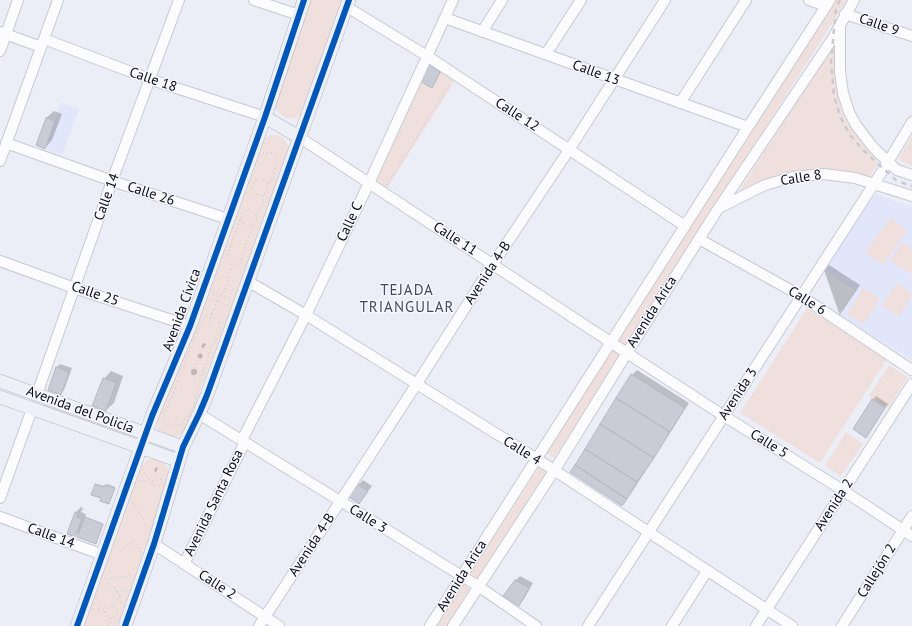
<!DOCTYPE html>
<html>
<head>
<meta charset="utf-8">
<style>
  body { margin:0 }
  canvas { display:block; background:#ebeef7 }
</style>
</head>
<body>
<canvas width="912" height="626"></canvas>
<script>
const g = document.querySelector('canvas').getContext('2d');
g.lineJoin = 'round';
function fill(path, color) { g.fillStyle = color; g.fill(path, 'evenodd'); }
const poly = rows => new Path2D(rows.map(r => 'M' + r).join(''));
function stroke(path, color, width, dash) { g.strokeStyle = color; g.lineWidth = width; g.lineCap = dash ? 'butt' : 'round'; g.setLineDash(dash || []); g.stroke(path); }
function label(font, color, halo, rows, align = 'center') {
  g.font = font + ' "PT Sans",sans-serif'; g.lineWidth = 3; g.setLineDash([]); g.textBaseline = 'middle'; g.strokeStyle = halo; g.fillStyle = color; for (const [text, x, y, turn = 0] of rows) {
    g.save(); g.translate(x, y); g.rotate((+turn || 0) * Math.PI / 180); g.textAlign = isNaN(turn) ? turn : align; if (halo) g.strokeText(text, 0, 0); g.fillText(text, 0, 0); g.restore();
  }
}
fill(poly([
  [61,102,79,109,62,155,45,149],
  [876,194,912,207,912,360,839,315,856,290,823,269]
]), '#e1e6fb');
fill(poly([
  [309,0,343,0,300,116,295,118,286,118,280,114,276,109,276,102],
  [836,0,847,0,554,458,546,453],
  [835,42,835,79,841,109,848,124,863,145,879,163,869,177,848,172,827,170,803,170,753,184,739,191],
  [429,65,455,81,386,190,377,183,378,175],
  [270,135,277,135,283,137,289,146,290,153,187,426,183,433,178,436,173,437,163,434,158,430,157,417,261,141],
  [912,136,912,166,905,163,898,159],
  [890,218,907,230,883,265,865,253],
  [902,242,912,248,912,274,890,261],
  [897,283,912,293,912,296,899,316,882,306],
  [863,288,880,298,864,324,847,314],
  [807,308,887,359,820,463,740,413],
  [889,365,908,377,888,408,869,396],
  [44,403,132,435,131,437,131,438,43,406],
  [846,432,863,444,841,476,825,466],
  [151,459,158,459,163,462,166,466,168,471,168,476,147,556,120,626,84,626,140,468,146,461],
  [540,466,548,470,475,582,468,577],
  [463,584,470,588,446,626,436,626]
]), '#f0e0dd');
fill(poly([
  [430,59,443,68,435,83,432,86,419,79],
  [54,111,62,114,52,140,45,148,46,118],
  [829,265,860,285,844,308,839,313,824,270],
  [203,343,206,344,204,348,201,347],
  '197.5 356a2.5 2.5 0 1 1 5 0a2.5 2.5 0 1 1-5 0Z',
  [60,364,72,368,64,390,60,394,56,368],
  '191 372a3 3 0 1 1 6 0a3 3 0 1 1-6 0Z',
  [637,370,689,403,632,492,622,505,632,375],
  [111,371,123,376,114,403,106,410,104,379],
  [876,396,888,404,866,436,873,400],
  [156,467,158,468,156,472,154,471],
  [363,480,372,486,359,503,358,485],
  [96,484,105,486,107,484,115,487,109,503,102,497],
  [81,507,83,508,81,512,86,514,85,517,103,524,96,542,81,530,75,536,68,534,76,512],
  [520,576,533,583,524,599,519,604,515,581]
]), '#0003');
const building = poly([
  [426,62,440,72,432,88,418,80,426,62],
  [46,118,55,121,45,149,36,145,46,118],
  [823,269,856,290,839,315,808,294,823,269],
  [823,269,856,290,839,315,808,294,823,269],
  [56,367,69,372,61,395,48,390,56,367],
  [631,374,685,408,670,432,616,398,631,374],
  [103,378,116,383,106,411,92,406,103,378],
  [616,398,670,432,654,458,600,424,616,398],
  [872,399,885,408,866,438,853,429,872,399],
  [600,424,654,458,637,482,585,449,600,424],
  [585,449,637,482,627,499,575,465,585,449],
  [575,465,627,499,622,506,570,472,575,465],
  [95,484,104,487,105,485,115,488,109,504,100,501,101,498,91,495,95,484],
  [357,484,368,491,359,504,348,496,357,484],
  [75,512,78,513,77,517,82,519,75,537,67,534,75,512],
  [85,517,103,524,96,544,77,537,85,517],
  [515,580,529,588,519,606,503,596,515,580]
]);
fill(building, '#c9ccd6');
stroke(building, '#b5b8c1', 1);
const minor = poly([
  [254,0,299,15],
  [809,0,826,6],
  [347,7,427,56,685,226],
  [845,14,912,36],
  [445,18,748,127],
  [840,25,840,72,843,93,849,112,856,125,872,146,888,162,897,170,912,175],
  [0,32,41,47],
  [482,32,502,0],
  [44,39,155,81,265,117],
  [0,51,18,0],
  [546,54,581,0],
  [680,103,746,0],
  [299,137,627,353,724,416,844,491,912,536],
  [6,143,118,183,228,219],
  [0,161,58,0],
  [719,208,765,185,793,177,824,174,855,178,912,196],
  [699,239,801,296,912,370],
  [0,261,80,290,190,326],
  [249,282,306,315,537,459,792,626],
  [37,394,112,181,179,0],
  [199,414,478,586,536,626],
  [242,440,306,315,369,183,453,0],
  [0,498,32,409],
  [0,517,103,555],
  [154,544,279,626],
  [184,564,245,442],
  [259,626,416,385,493,264,569,150,665,0],
  [430,626,748,127,830,0],
  [453,626,554,471,627,353,718,209,833,38,854,0],
  [588,626,883,170,912,122],
  [672,626,707,571],
  [756,626,912,384],
  [842,626,912,516]
]);
const major = poly([
  [265,117,299,137],
  [0,381,183,447],
  [0,397,179,461],
  [77,626,152,416,190,326,265,117,304,0],
  [125,626,154,544,183,447,199,414,207,395,349,0]
]);
stroke(minor, '#c6c9d4', 12);
stroke(major, '#afb3c2', 14);
stroke(poly([
  [263,153,272,153,276,154,278,160,270,183,268,183],
  '252 187a8 8 0 1 1 16 0a8 8 0 1 1-16 0Z',
  [387,185,450,83],
  '241 218a8 8 0 1 1 16 0a8 8 0 1 1-16 0Z',
  [256,214,263,205,263,194],
  [240,220,226,261,227,263,237,266,239,265,253,225],
  [226,289,231,264],
  [213,293,230,299],
  [211,299,228,306],
  [212,314,214,309],
  [206,316,216,318,218,320,220,331,209,352,208,357,204,368,202,379,199,384,194,406,181,425,171,426,163,419,198,330,204,318,206,316],
  [192,376,204,344],
  [144,473,151,481,162,479],
  [140,480,160,486],
  [133,502,148,528],
  [120,550,134,541,140,552],
  [110,578,132,576],
  [108,583,115,588,119,595,122,604],
  [117,592,127,590],
  [100,605,106,607],
  '105 612a6 6 0 1 1 12 0a6 6 0 1 1-12 0Z',
  [112,606,120,596],
  [99,608,105,610],
  [98,611,104,613],
  [107,626,111,618]
]), '#cdcdd0', 1.5, [1, 3]);
stroke(minor, '#fcfcfe', 10);
stroke(major, '#eef0f7', 13);
stroke(poly([
  [840,0,836,8,831,61,834,96,840,116,849,134,863,150,897,181,912,186]
]), '#c9cacd', 2.5, [5, 5]);
stroke(poly([
  [214,309,218,298,226,289],
  [209,327,212,314]
]), '#cdcdd0', 1.5, [1, 3]);
stroke(poly([
  [77,626,152,416,190,326,265,117,304,0],
  [125,626,154,544,183,447,199,414,207,395,349,0]
]), '#0057b8', 6);
label('14px', '#0a0c16', '#f6f8fe', [
  ["Calle 9",879,25,19],
  ["Calle 13",596,73,20],
  ["Calle 18",153,80,19],
  ["Calle 12",517,115,33],
  ["Calle 8",801,178,-9],
  ["Calle 26",151,194,18],
  ["Calle 14",107,197,-70],
  ["Calle C",350,222,-65],
  ["Calle 11",455,239,33],
  ["Avenida 4-B",488,273,-57],
  ["Calle 25",95,294,19],
  ["Calle 6",807,301,32],
  ["Avenida Cívica",182,310,-70],
  ["Avenida Arica",652,312,-58],
  ["Avenida 3",738,394,-57],
  ["Avenida del Policía",80,410,20],
  ["Calle 5",769,444,32],
  ["Calle 4",522,451,32],
  ["Avenida Santa Rosa",214,503,-64],
  ["Avenida 2",834,505,-57],
  ["Calle 3",368,519,32],
  ["Calle 14",51,536,20],
  ["Avenida 4-B",312,545,-57],
  ["Callejón 2",877,571,-58],
  ["Avenida Arica",462,576,-58],
  ["Calle 2",217,585,33]
]);
g.letterSpacing = '1px';
label('15px', '#454a64', '#f6f8fe', [
  ["TEJADA",407,291],
  ["TRIANGULAR",407,308]
]);
g.letterSpacing = '0px';
</script>
</body>
</html>
